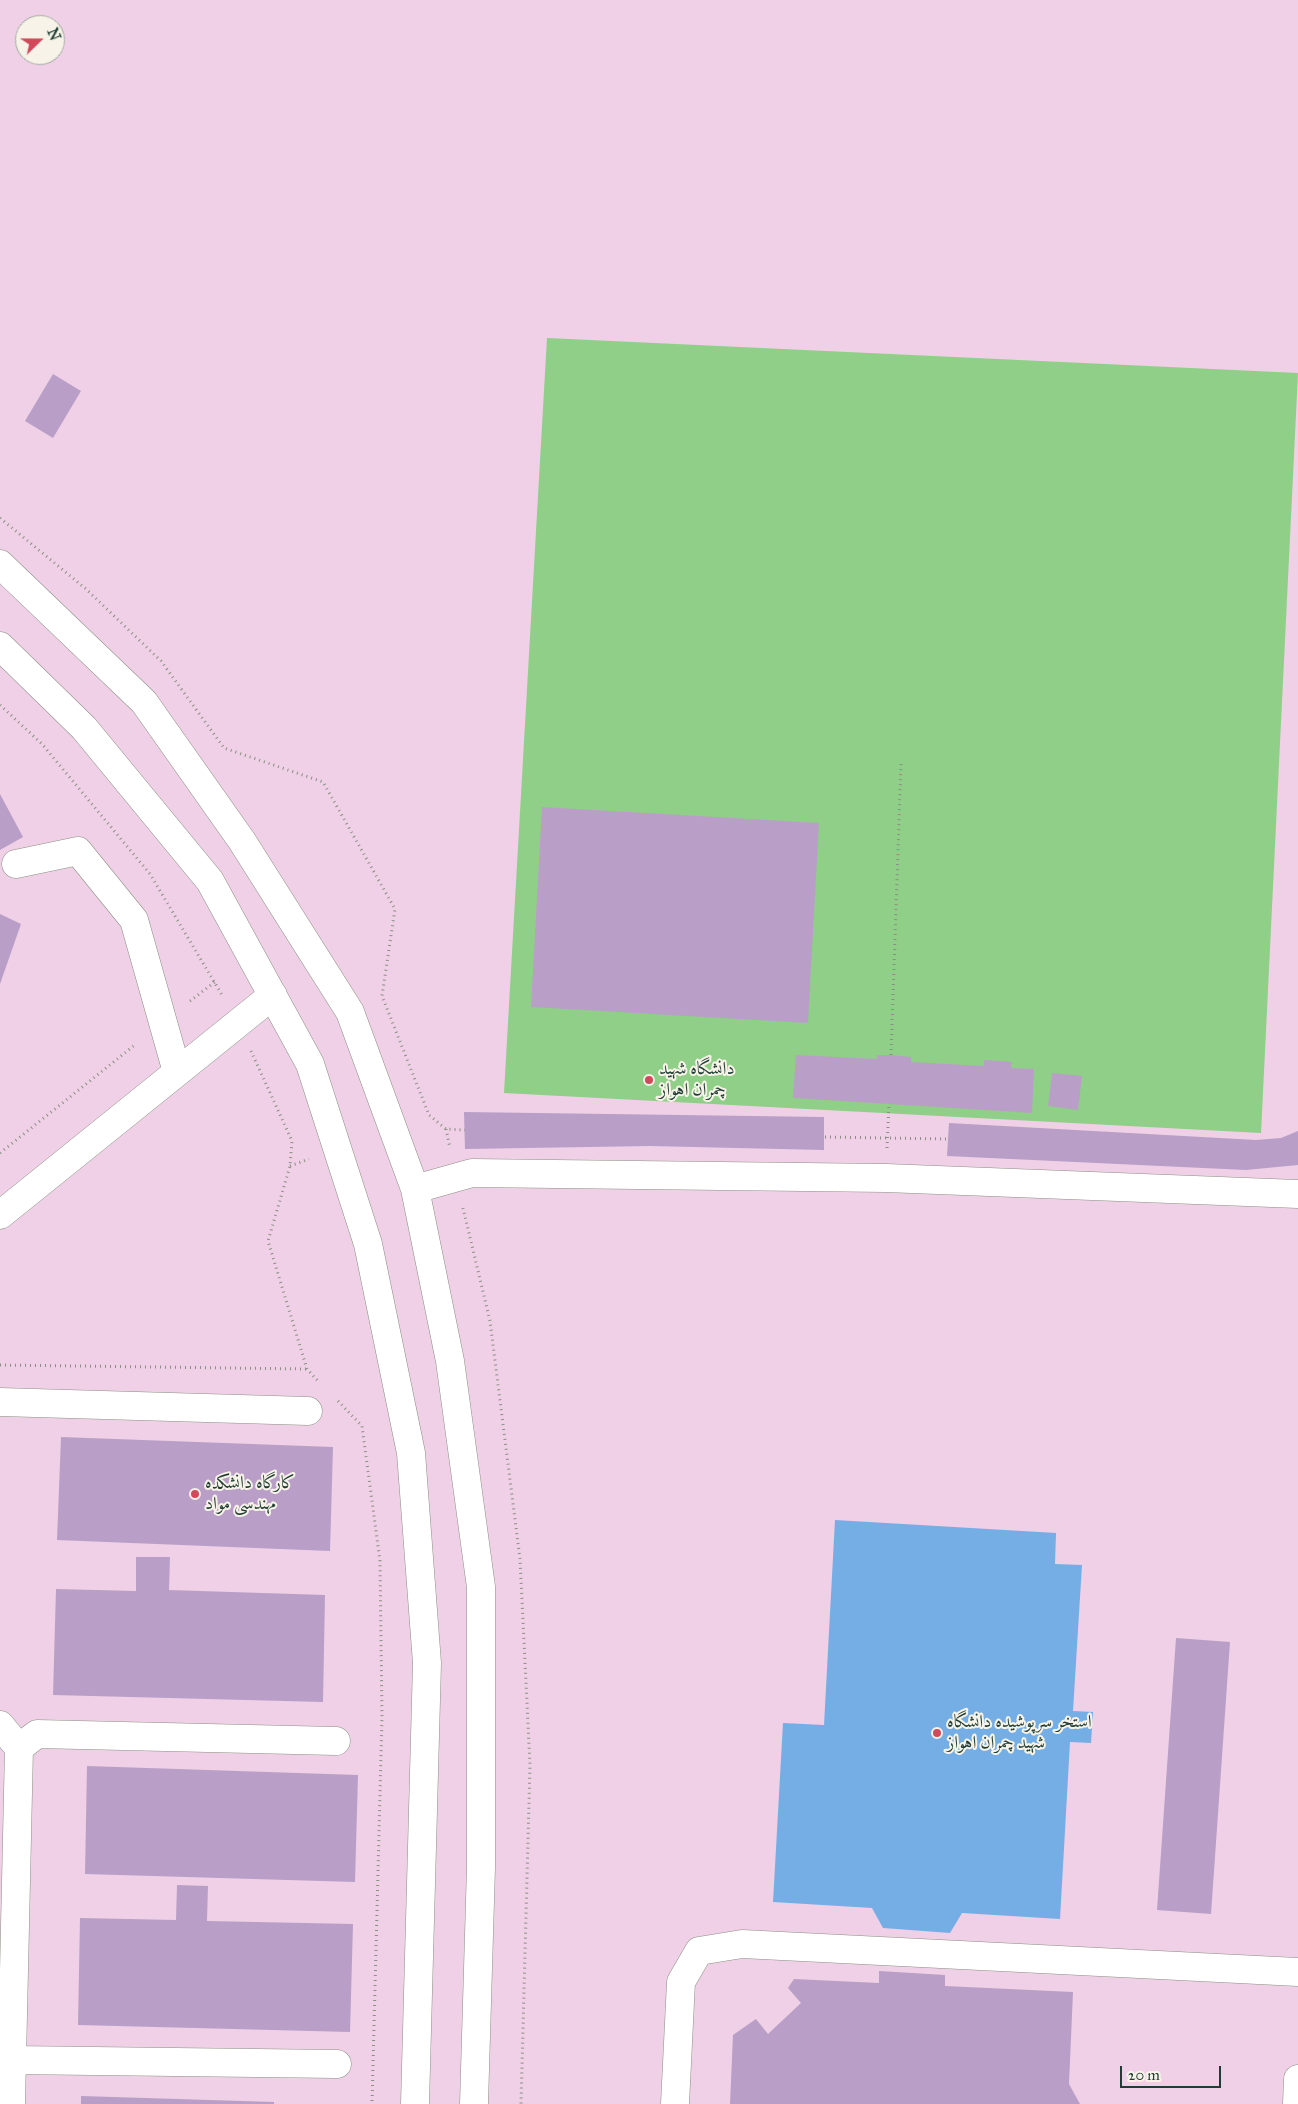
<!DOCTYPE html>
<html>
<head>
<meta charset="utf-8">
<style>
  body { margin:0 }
  #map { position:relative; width:1298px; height:2104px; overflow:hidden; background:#f5e4ce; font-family:"IM FELL Great Primer",serif }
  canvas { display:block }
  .north { position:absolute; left:15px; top:15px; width:50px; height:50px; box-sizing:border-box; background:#f7f3e8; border:1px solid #a1aaa0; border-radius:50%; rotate:68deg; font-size:14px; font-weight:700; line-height:20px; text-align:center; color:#1f3d34 }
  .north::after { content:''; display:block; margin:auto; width:18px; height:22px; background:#d1495b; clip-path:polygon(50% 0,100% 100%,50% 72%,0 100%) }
  .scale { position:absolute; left:1120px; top:2066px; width:101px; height:22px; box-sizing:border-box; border:2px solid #1f3d34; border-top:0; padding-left:6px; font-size:15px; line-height:18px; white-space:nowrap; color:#1f3d34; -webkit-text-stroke:4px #f7f3e8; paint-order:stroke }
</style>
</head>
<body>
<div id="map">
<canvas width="1298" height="2104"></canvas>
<div class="north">N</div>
<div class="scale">20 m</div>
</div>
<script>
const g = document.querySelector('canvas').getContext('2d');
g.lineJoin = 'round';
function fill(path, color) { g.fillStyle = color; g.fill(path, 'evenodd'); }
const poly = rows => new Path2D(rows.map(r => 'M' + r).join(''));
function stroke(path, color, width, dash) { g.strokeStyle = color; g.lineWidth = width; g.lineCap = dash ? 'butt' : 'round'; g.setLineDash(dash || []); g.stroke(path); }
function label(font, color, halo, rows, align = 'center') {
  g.font = font + ' "IM FELL Great Primer",Amiri,serif'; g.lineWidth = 4; g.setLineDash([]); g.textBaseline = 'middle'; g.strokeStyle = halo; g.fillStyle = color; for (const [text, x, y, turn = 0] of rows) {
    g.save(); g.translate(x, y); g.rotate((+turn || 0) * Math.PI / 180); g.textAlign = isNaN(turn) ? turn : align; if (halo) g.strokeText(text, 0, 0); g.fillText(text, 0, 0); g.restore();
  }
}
fill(poly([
  [0,0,1298,0,1298,2104,0,2104],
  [25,25,55,25,55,55,25,55]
]), '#efd0e6');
fill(poly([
  [547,338,1298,373,1261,1133,504,1093]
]), '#8fcf87');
fill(poly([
  [835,1520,1056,1533,1055,1564,1082,1565,1073,1711,1093,1712,1091,1743,1070,1742,1060,1919,962,1913,950,1933,883,1928,872,1908,773,1902,783,1723,824,1725]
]), '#75aee5');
fill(poly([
  [53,374,81,391,53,438,25,421],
  [0,794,23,837,0,850],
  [542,807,819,823,808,1023,531,1007],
  [0,914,21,924,0,984],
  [796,1055,877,1059,877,1055,891,1055,911,1057,911,1062,984,1066,984,1060,1012,1062,1011,1068,1034,1069,1032,1113,793,1098],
  [1052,1073,1082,1076,1078,1110,1048,1106],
  [464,1112,824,1117,824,1150,650,1146,465,1149],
  [949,1123,1256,1140,1281,1138,1298,1131,1298,1165,1246,1170,947,1156],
  [61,1437,333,1447,330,1551,57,1540],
  [136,1557,170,1557,169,1590,325,1595,323,1702,53,1695,56,1589,136,1591],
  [1176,1638,1230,1642,1211,1914,1157,1910],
  [87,1766,358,1775,355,1882,85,1874],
  [177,1885,208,1886,207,1921,353,1924,350,2032,78,2025,80,1918,176,1920],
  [879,1971,945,1975,945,1986,1073,1992,1069,2084,1080,2104,730,2104,733,2035,756,2019,768,2034,801,2003,788,1988,794,1979,879,1983],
  [81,2096,274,2102,274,2104,81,2104]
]), '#b99fc7');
const minor = poly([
  [0,564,144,702,242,841,350,1012,415,1189,450,1361,481,1587,481,1867,474,2104],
  [0,646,84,728,210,881,310,1064,368,1244,411,1453,427,1663,415,2104],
  [16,864,78,851,134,920,177,1072],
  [415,1189,472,1173,886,1178,1298,1194],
  [0,1215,273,995],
  [0,1402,308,1411],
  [0,1725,19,1748,11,2104],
  [19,1748,37,1734,336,1741],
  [12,2060,337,2064],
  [675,2104,681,1982,699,1951,742,1944,1298,1972],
  [1297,2104,1298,2079]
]);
stroke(minor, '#8a9081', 29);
stroke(poly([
  [0,518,86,589,161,661,224,748,323,782,395,909,382,996,429,1115,446,1129,465,1130],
  [0,705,42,744,150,874,222,995],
  [190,1001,215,982],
  [251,1051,292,1141,290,1166,268,1241,307,1369,318,1381],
  [891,1055,901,764],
  [446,1129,450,1148],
  [825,1137,948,1139],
  [887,1148,889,1104],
  [0,1153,136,1044],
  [290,1166,309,1159],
  [463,1208,490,1321,520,1559,530,1765,521,2104],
  [0,1365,307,1369],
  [338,1401,362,1426,380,1561,382,1717,372,2104]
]), '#8a9081', 3, [1, 4]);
stroke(minor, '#fff', 28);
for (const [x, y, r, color] of [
  [649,1080,5,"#d1495b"],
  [195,1494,5,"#d1495b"],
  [937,1733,5,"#d1495b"]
]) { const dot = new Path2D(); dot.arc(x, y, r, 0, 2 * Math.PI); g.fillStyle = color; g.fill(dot); stroke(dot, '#f7f3e8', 2); }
label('18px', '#1f3d34', '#f7f3e8', [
  ["دانشگاه شهید",659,1070],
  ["چمران اهواز",659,1091],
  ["کارگاه دانشکده",205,1484],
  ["مهندسی مواد",205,1505],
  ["استخر سرپوشیده دانشگاه",947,1723],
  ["شهید چمران اهواز",947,1744]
], 'left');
</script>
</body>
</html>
